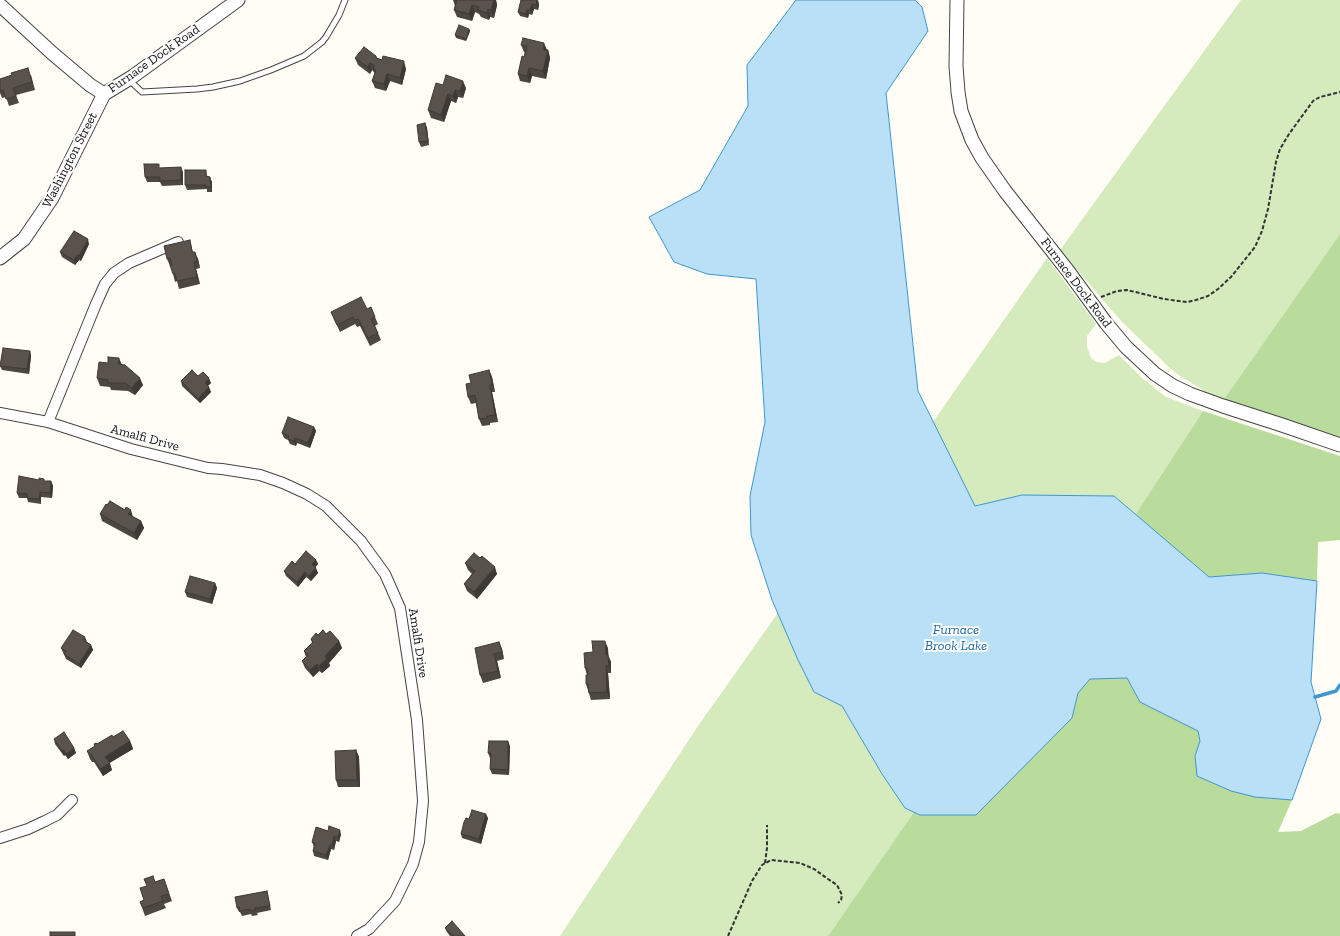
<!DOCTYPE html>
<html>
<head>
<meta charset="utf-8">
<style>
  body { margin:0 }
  canvas { display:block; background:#fffdf5 }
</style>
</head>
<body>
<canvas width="1340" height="936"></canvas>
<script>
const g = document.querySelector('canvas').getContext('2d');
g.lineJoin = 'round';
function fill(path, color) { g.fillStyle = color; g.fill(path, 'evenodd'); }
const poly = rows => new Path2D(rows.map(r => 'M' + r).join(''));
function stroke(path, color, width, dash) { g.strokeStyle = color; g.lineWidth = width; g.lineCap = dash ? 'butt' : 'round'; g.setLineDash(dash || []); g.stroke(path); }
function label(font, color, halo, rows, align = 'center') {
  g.font = font + ' "Zilla Slab",serif'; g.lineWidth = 4; g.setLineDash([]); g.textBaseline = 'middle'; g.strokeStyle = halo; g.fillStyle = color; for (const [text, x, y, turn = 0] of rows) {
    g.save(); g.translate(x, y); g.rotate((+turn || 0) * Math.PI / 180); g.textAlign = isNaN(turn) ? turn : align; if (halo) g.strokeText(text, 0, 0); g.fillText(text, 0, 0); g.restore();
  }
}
fill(poly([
  [1241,0,1340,0,1340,234,1224,399,1208,393,1180,376,1172,370,1122,322,1060,250],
  [1047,258,1096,324,1087,336,1087,347,1091,358,1096,362,1105,363,1119,355,1142,378,1166,397,1203,411,1135,515,1114,496,1022,495,975,506,933,422],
  [778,613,814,691,842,706,882,774,905,808,914,812,828,936,560,936,698,726]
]), '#d5ebbd');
fill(poly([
  [1340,234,1340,438,1224,399],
  [1203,411,1340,456,1340,540,1318,542,1317,581,1262,573,1209,577,1135,515],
  [1127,678,1140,702,1198,731,1200,741,1195,756,1255,797,1292,800,1278,832,1301,831,1336,813,1340,814,1340,936,828,936,914,812,920,815,1072,718,1078,693,1090,679]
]), '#b9dc9c');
const water = poly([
  [796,0,915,0,922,7,928,31,886,93,918,391,975,506,1022,495,1114,496,1209,577,1262,573,1317,581,1311,682,1321,719,1292,800,1255,797,1231,791,1197,776,1195,756,1200,741,1198,731,1140,702,1127,678,1090,679,1078,693,1072,718,976,815,920,815,905,808,882,774,842,706,814,692,798,660,772,600,751,535,750,496,765,422,756,279,707,274,674,262,649,217,700,190,748,106,747,65,796,0]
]);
fill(water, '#b9e0f7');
stroke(water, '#3f96cf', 1);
stroke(poly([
  [1315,697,1336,691,1340,685]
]), '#3f96cf', 3.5);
const service = poly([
  [129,80,142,92,197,89,213,87,240,81,271,70,304,56,322,42,326,37,339,15,345,0]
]);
const minor = poly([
  [0,413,48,422,131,449,208,468,222,469,260,475,283,483,307,494,326,506,361,541,385,574,400,608,417,720,423,801,419,842,413,864,395,901,369,929,357,936],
  [48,422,96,304,105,284,114,273,129,263,178,242],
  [0,838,28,829,45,821,57,815,72,800]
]);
const tertiary = poly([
  [957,0,956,66,958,92,961,111,972,140,982,158,1005,191,1068,271,1106,323,1126,347,1155,374,1173,386,1190,394,1223,406,1282,425,1340,445],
  [0,5,52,53,90,85,104,94],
  [104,94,132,77,238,0],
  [0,258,24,239,52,198,104,94]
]);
stroke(service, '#444', 7);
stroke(minor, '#444', 12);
stroke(tertiary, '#444', 15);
stroke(poly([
  [1101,297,1117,291,1127,290,1164,299,1187,302,1196,300,1208,296,1218,289,1231,277,1255,247,1262,231,1268,209,1276,162,1280,149,1289,134,1313,101,1320,97,1340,92],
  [765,863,767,848,767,825],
  [728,936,752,881,762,865,771,860,800,863,814,869,828,879,837,885,842,895,841,900,838,903]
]), '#333', 2, [4, 2]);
stroke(service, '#fff', 5);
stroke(minor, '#fff', 10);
stroke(tertiary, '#fff', 13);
fill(poly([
  [453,0,496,0,497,5,494,18,490,17,489,20,481,17,479,14,475,12,472,21,457,17,454,10,455,6],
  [538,0,539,5,538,10,534,9,532,15,529,14,528,18,520,16,518,12],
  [469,29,470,31,466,41,456,38,455,35],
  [521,45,548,50,550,58,546,79,532,76,530,83,520,81,518,74,524,57,525,53,524,52],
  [376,56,377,58,406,69,402,85,390,81,386,91,375,88,372,81,375,74,373,71,372,70,370,74,358,65,355,58],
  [31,75,35,90,16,95,19,103,9,106,6,97,2,98,0,93,0,79],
  [443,85,466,88,463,98,458,97,456,103,451,101,444,122,431,118,428,110],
  [425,123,427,128,429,145,421,147,419,142],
  [160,168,183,172,183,185,162,186,160,182,147,182,145,177],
  [206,170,207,176,212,182,212,192,207,192,207,189,187,190,185,185],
  [190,240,193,252,198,259,200,268,196,269,200,284,179,289,177,281,175,282,171,266,170,266,167,259],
  [89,244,81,261,79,260,75,265,62,257,60,252],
  [367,309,375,317,378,324,375,326,381,340,370,346,360,326,357,327,355,324,340,332,334,319,331,312],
  [30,351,31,356,29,374,2,370,0,366],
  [121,365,143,385,135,395,128,391,111,390,110,387,100,386,97,378],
  [489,370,492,377,495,392,492,392,498,422,490,423,490,425,482,426,479,419,476,403,471,404,468,397,471,383],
  [198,376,211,383,208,386,211,392,200,403,182,386,181,381],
  [314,427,316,431,310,448,297,443,296,446,290,444,288,440,284,438,282,433],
  [45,481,51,481,53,486,52,498,41,497,41,504,28,502,27,498,19,498,17,493],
  [107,505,125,510,133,517,141,521,144,528,137,540,102,521,100,514],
  [316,560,318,564,315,567,318,573,311,581,306,577,298,587,286,576,284,571,295,564],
  [465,563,497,574,477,599,467,591,464,584,472,574,468,570],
  [215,583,217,588,212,604,187,597,185,592],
  [326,634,339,641,342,648,329,663,330,666,322,673,319,671,313,677,305,668,302,661,306,657,304,651,312,643,311,639,318,635],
  [87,642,91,645,93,650,81,668,66,659,61,648],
  [499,642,502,649,504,659,497,661,501,678,483,683,480,675],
  [608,648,608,655,611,662,611,673,608,673,610,699,591,700,586,684,587,675,585,668,593,652],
  [54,739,74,748,76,753,68,759,65,755,64,756,55,744],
  [130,741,133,749,109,763,112,770,103,776,94,762,92,762,90,759,87,751,95,747,94,744],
  [510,746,509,775,492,774,490,769,490,758,488,753],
  [356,750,359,757,360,787,338,787,336,780],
  [488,818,481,844,462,838,461,834,469,819],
  [341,834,339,842,336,841,334,850,331,849,328,860,314,856,313,851,314,847,312,842],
  [164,879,172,901,164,904,166,908,145,916,140,902,144,900,155,882],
  [267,891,268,896,271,910,257,913,258,915,252,916,251,914,242,916,240,912,239,912,237,908],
  [445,928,465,936,450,936,447,932]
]), '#4d4742');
fill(poly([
  [494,0,496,0,497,5,494,18,491,10],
  [538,0,539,5,538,10,536,5],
  [532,4,534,9,532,15,530,10],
  [472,5,475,12,472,21,469,14],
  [488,9,490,17,489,20,487,13],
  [527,10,529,14,528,18,526,14],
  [469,29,470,31,466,41,466,39],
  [544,43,547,50,543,50],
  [548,50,550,58,546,79,543,71],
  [404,61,406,69,402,85,400,78],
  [370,63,372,70,370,74,368,67],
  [529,68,532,76,530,83,527,76],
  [387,74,390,81,386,91,384,84],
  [463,81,466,88,463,98,460,91],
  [455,90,458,97,456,103,453,96],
  [448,94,451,101,444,122,441,115],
  [425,123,427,128,429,145,428,141],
  [181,167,183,172,183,185,181,180],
  [210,177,212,182,212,192,211,187],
  [88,239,89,244,81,261,79,256],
  [195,252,198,259,200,268,197,261],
  [77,255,79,260,75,265,74,260],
  [194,262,196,269,200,284,197,277],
  [30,351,31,356,29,374,27,369],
  [119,358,122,365,118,364],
  [489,370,492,377,495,392,492,384],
  [140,378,143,385,135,395,132,388],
  [209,378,211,383,206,387,205,383],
  [490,385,492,392,498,422,495,415],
  [209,387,211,392,200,403,198,399],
  [314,427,316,431,310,448,308,443],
  [295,438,297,443,296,446,294,441],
  [51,481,53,486,52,498,50,493],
  [40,492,41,497,41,504,39,499],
  [131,510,133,517,128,514],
  [141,521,144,528,137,540,134,533],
  [316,560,318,564,314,569,312,564],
  [495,567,497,574,477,599,474,592],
  [316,568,318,573,311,581,309,576],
  [305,572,306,577,298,587,297,582],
  [215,583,217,588,212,604,210,599],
  [85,637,87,642,83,640],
  [339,641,342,648,329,663,330,666,322,673,319,666,325,656],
  [605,641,608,648,609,662,606,655],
  [499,642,502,649,504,659,502,652],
  [91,645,93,650,81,668,79,664],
  [494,654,497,661,501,678,498,671],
  [608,655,611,662,611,673,609,666],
  [317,664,319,671,313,677,310,670],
  [606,666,608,673,610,699,607,692],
  [130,741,133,749,108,764,105,757],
  [508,741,510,746,509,775,508,770],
  [74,748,76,753,68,759,66,754],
  [64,750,65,755,64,756,62,751],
  [356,750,359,757,360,787,357,780],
  [110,763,112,770,103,776,100,769],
  [486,814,488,818,481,844,479,839],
  [340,830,341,834,339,842,338,837],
  [334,836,336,841,334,850,332,845],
  [330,845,331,849,328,860,326,855]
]), '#3f3936');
const building = poly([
  [456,0,494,0,491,10,488,9,487,13,478,10,479,7,472,5,469,14,454,10,457,0,456,0],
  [521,0,537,0,536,5,532,4,530,10,527,10,526,14,518,12,521,0],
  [459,25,469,29,466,39,455,35,459,25],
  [523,38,544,43,543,50,548,50,543,71,529,68,527,76,518,74,522,56,524,57,527,46,521,45,523,38],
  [364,47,376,56,376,58,382,60,383,56,404,61,400,78,387,74,384,84,372,81,376,70,373,69,374,65,370,63,368,67,355,58,364,47],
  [28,68,32,82,13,88,16,96,6,99,3,90,0,91,0,79,12,75,11,73,28,68],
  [446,75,463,81,460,91,455,90,453,96,448,94,441,115,428,110,436,83,443,85,446,75],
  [425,123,428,141,419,142,417,125,425,123],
  [144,164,159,164,159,168,181,167,181,180,160,181,160,177,145,177,144,164],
  [185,170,206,170,206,176,210,177,211,187,206,187,206,185,185,185,185,170],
  [74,231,88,239,79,256,77,255,74,260,60,252,74,231],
  [190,240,192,252,195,252,197,261,194,262,197,277,177,281,175,274,173,274,170,265,172,265,170,258,167,259,164,246,190,240],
  [361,297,367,309,371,307,375,317,371,319,378,333,368,338,358,319,354,320,353,317,337,325,331,312,361,297],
  [3,348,30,351,27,369,0,366,3,348],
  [108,357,119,358,118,364,125,365,140,378,132,388,125,383,108,383,108,380,97,378,99,362,108,363,108,357],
  [192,370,198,376,203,372,209,378,205,383,209,387,198,399,181,381,192,370],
  [489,370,492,384,490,385,495,415,487,416,487,418,479,419,475,395,468,397,466,384,471,383,469,375,489,370],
  [288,417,314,427,308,443,295,438,294,441,288,439,289,436,282,433,288,417],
  [19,476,39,480,39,478,44,479,44,481,51,481,50,493,40,492,39,499,27,498,27,494,17,493,19,476],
  [110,501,125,510,126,507,131,510,128,514,141,521,134,533,100,514,106,504,107,505,110,501],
  [306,551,316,560,312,564,316,568,309,576,305,572,297,582,284,571,292,561,295,564,306,551],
  [474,553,480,558,482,556,495,567,474,592,464,584,475,571,465,563,474,553],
  [190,576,215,583,210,599,185,592,190,576],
  [73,630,85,637,83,640,91,645,79,664,64,654,66,651,61,648,73,630],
  [323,630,326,634,330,631,339,641,325,656,327,659,319,666,317,664,310,670,302,661,308,655,304,651,313,642,311,639,316,633,318,635,323,630],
  [592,641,605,641,606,655,608,655,609,666,606,666,607,692,589,693,588,684,586,684,586,675,588,675,587,668,585,668,584,653,593,652,592,641],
  [499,642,502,652,494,654,498,671,480,675,475,648,499,642],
  [123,731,130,741,105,757,110,763,100,769,91,754,90,755,87,751,95,746,94,744,96,743,97,744,112,735,113,737,123,731],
  [64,732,74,748,66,754,64,750,62,751,54,739,64,732],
  [489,741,508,741,508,770,490,769,491,753,488,753,489,741],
  [356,750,357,780,336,780,335,751,356,750],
  [472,810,486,814,479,839,461,834,464,822,466,818,469,819,472,810],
  [329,826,340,830,338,837,334,836,332,845,330,845,326,855,313,851,315,843,312,842,316,827,328,831,329,826],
  [153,876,155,882,164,879,169,894,161,896,163,901,143,908,140,902,144,900,140,888,147,886,144,879,153,876],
  [267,891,270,906,255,908,256,910,250,911,250,909,240,911,239,907,237,908,235,897,267,891],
  [452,921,465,936,453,936,445,928,452,921],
  [50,932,75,932,75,936,50,936,50,932]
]);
fill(building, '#5a524d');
stroke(building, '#3f3936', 1);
label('13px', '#111', '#fff', [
  ["Furnace Dock Road",154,59,-35],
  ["Washington Street",70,160,-63],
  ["Furnace Dock Road",1076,283,53],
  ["Amalfi Drive",145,438,15],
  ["Amalfi Drive",418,643,81]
]);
label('italic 14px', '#1768a6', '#fff', [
  ["Furnace",956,630],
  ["Brook Lake",956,646]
]);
</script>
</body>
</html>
